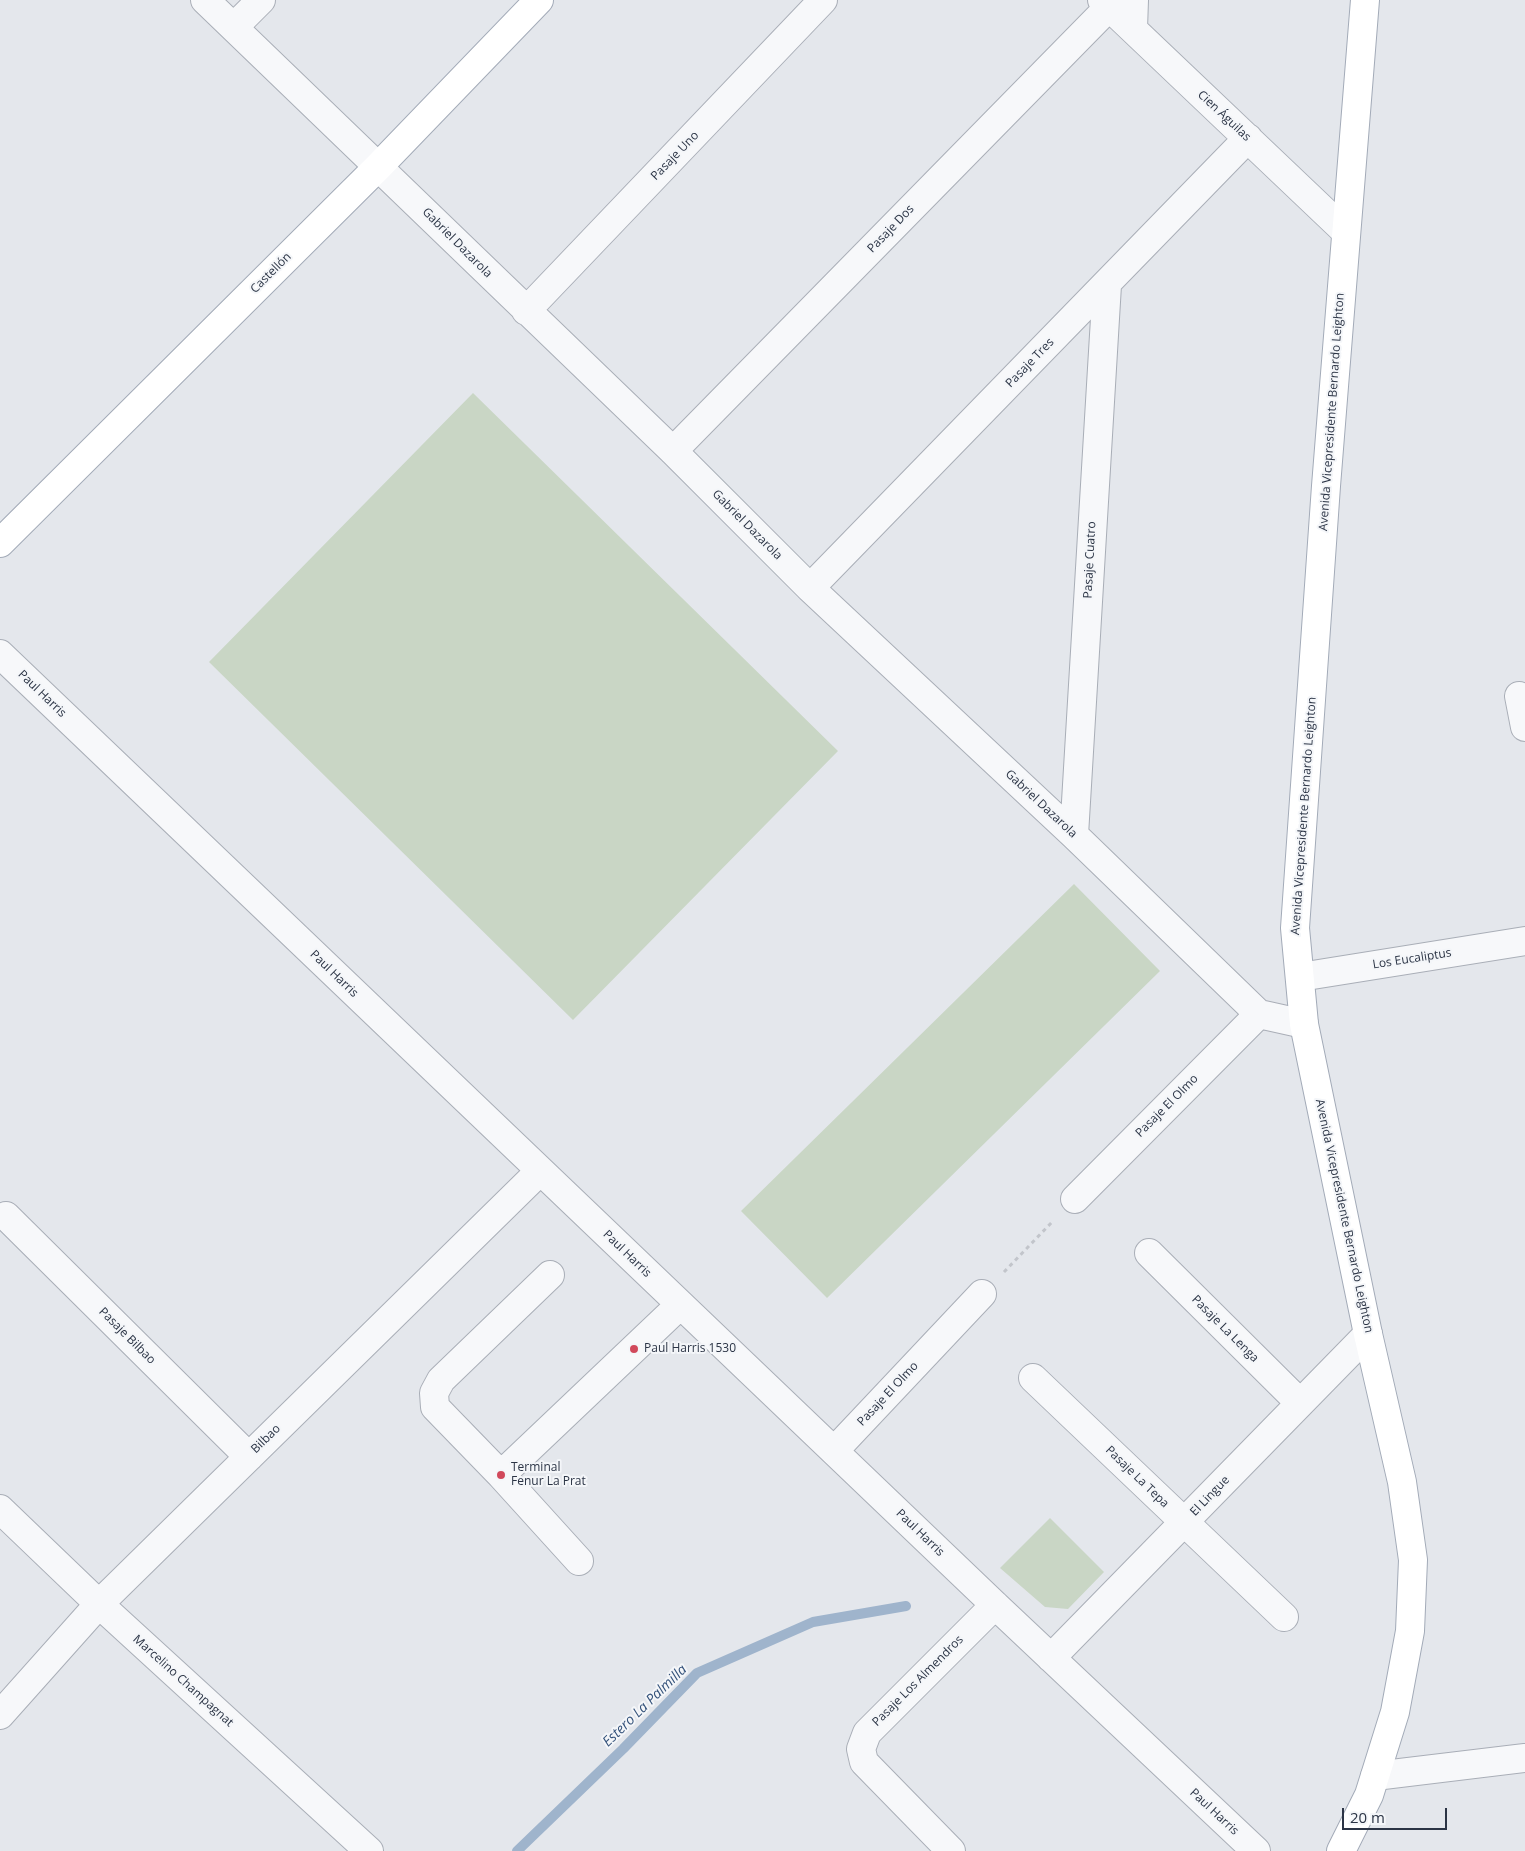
<!DOCTYPE html>
<html>
<head>
<meta charset="utf-8">
<style>
  body { margin:0 }
  #map { position:relative; width:1525px; height:1851px; overflow:hidden; background:#e4e7ec; font-family:"Open Sans",sans-serif }
  canvas { display:block }
  .scale { position:absolute; left:1342px; top:1808px; width:105px; height:22px; box-sizing:border-box; border:2px solid #2b3445; border-top:0; padding-left:6px; font-size:15px; line-height:18px; white-space:nowrap; color:#2b3445; -webkit-text-stroke:4px #f4f6f9; paint-order:stroke }
</style>
</head>
<body>
<div id="map">
<canvas width="1525" height="1851"></canvas>
<div class="scale">20 m</div>
</div>
<script>
const g = document.querySelector('canvas').getContext('2d');
g.lineJoin = 'round';
function fill(path, color) { g.fillStyle = color; g.fill(path, 'evenodd'); }
const poly = rows => new Path2D(rows.map(r => 'M' + r).join(''));
function stroke(path, color, width, dash) { g.strokeStyle = color; g.lineWidth = width; g.lineCap = dash ? 'butt' : 'round'; g.setLineDash(dash || []); g.stroke(path); }
function label(font, color, halo, rows, align = 'center') {
  g.font = font + ' "Open Sans",sans-serif'; g.lineWidth = 4; g.setLineDash([]); g.textBaseline = 'middle'; g.strokeStyle = halo; g.fillStyle = color; for (const [text, x, y, turn = 0] of rows) {
    g.save(); g.translate(x, y); g.rotate((+turn || 0) * Math.PI / 180); g.textAlign = isNaN(turn) ? turn : align; if (halo) g.strokeText(text, 0, 0); g.fillText(text, 0, 0); g.restore();
  }
}
fill(poly([
  [473,393,838,751,573,1020,209,662],
  [1074,884,1160,971,827,1298,741,1211],
  [1050,1518,1104,1572,1068,1609,1045,1607,1000,1568]
]), '#c9d6c5');
stroke(poly([
  [517,1851,623,1749,697,1673,813,1622,906,1606]
]), '#9fb4cc', 10);
const minor = poly([
  [205,0,673,451,810,588,1074,835,1259,1014,1304,1024],
  [1102,0,1346,232],
  [234,27,261,0],
  [1133,29,1134,0],
  [526,311,823,0],
  [673,451,1109,7],
  [810,588,1248,138],
  [0,654,995,1605,1256,1851],
  [1519,696,1525,727],
  [1074,835,1107,285],
  [1300,977,1525,941],
  [1075,1199,1259,1014],
  [6,1216,249,1457],
  [1149,1253,1300,1403],
  [550,1275,441,1380,434,1393,435,1407,501,1475,579,1561],
  [1033,1378,1284,1617],
  [834,1451,982,1294],
  [501,1475,680,1305],
  [0,1509,99,1604,369,1851],
  [1051,1658,1368,1334],
  [0,1715,99,1604,540,1171],
  [1375,1776,1525,1758],
  [951,1851,864,1762,861,1749,867,1733,995,1605]
]);
const major = poly([
  [0,543,379,166,539,0],
  [1341,1851,1369,1795,1395,1712,1410,1631,1413,1560,1402,1482,1368,1334,1304,1024,1295,928,1326,486,1365,0]
]);
stroke(minor, '#a9aeb7', 30);
stroke(major, '#a3abb8', 30);
stroke(poly([
  [1004,1272,1053,1221]
]), '#c2c5cb', 3, [4, 4]);
stroke(minor, '#f7f8fa', 28);
stroke(major, '#fff', 28);
for (const [x, y, r, color] of [
  [634,1349,5,"#d1495b"],
  [501,1475,5,"#d1495b"]
]) { const dot = new Path2D(); dot.arc(x, y, r, 0, 2 * Math.PI); g.fillStyle = color; g.fill(dot); stroke(dot, '#f4f6f9', 2); }
label('12px', '#2b3445', '#f4f6f9', [
  ["Cien Águilas",1224,116,43],
  ["Pasaje Uno",675,156,-46],
  ["Pasaje Dos",891,229,-46],
  ["Gabriel Dazarola",457,243,45],
  ["Castellón",271,273,-45],
  ["Pasaje Tres",1030,363,-46],
  ["Avenida Vicepresidente Bernardo Leighton",1332,412,-86],
  ["Gabriel Dazarola",747,525,45],
  ["Pasaje Cuatro",1090,560,-87],
  ["Paul Harris",42,694,44],
  ["Gabriel Dazarola",1041,804,43],
  ["Avenida Vicepresidente Bernardo Leighton",1304,816,-86],
  ["Los Eucaliptus",1412,959,-9],
  ["Paul Harris",334,974,44],
  ["Pasaje El Olmo",1167,1106,-45],
  ["Avenida Vicepresidente Bernardo Leighton",1344,1216,78],
  ["Paul Harris",627,1254,44],
  ["Pasaje La Lenga",1225,1329,45],
  ["Pasaje Bilbao",127,1336,45],
  ["Pasaje El Olmo",888,1394,-47],
  ["Bilbao",266,1439,-44],
  ["Pasaje La Tepa",1137,1477,44],
  ["El Lingue",1210,1496,-46],
  ["Paul Harris",920,1533,44],
  ["Marcelino Champagnat",183,1681,42],
  ["Pasaje Los Almendros",918,1681,-45],
  ["Paul Harris",1214,1812,43]
]);
label('12px', '#2b3445', '#f4f6f9', [
  ["Paul Harris 1530",644,1349],
  ["Terminal",511,1468],
  ["Fenur La Prat",511,1482]
], 'left');
label('italic 14px', '#34527a', '#f4f6f9', [
  ["Estero La Palmilla",645,1706,-44]
]);
</script>
</body>
</html>
